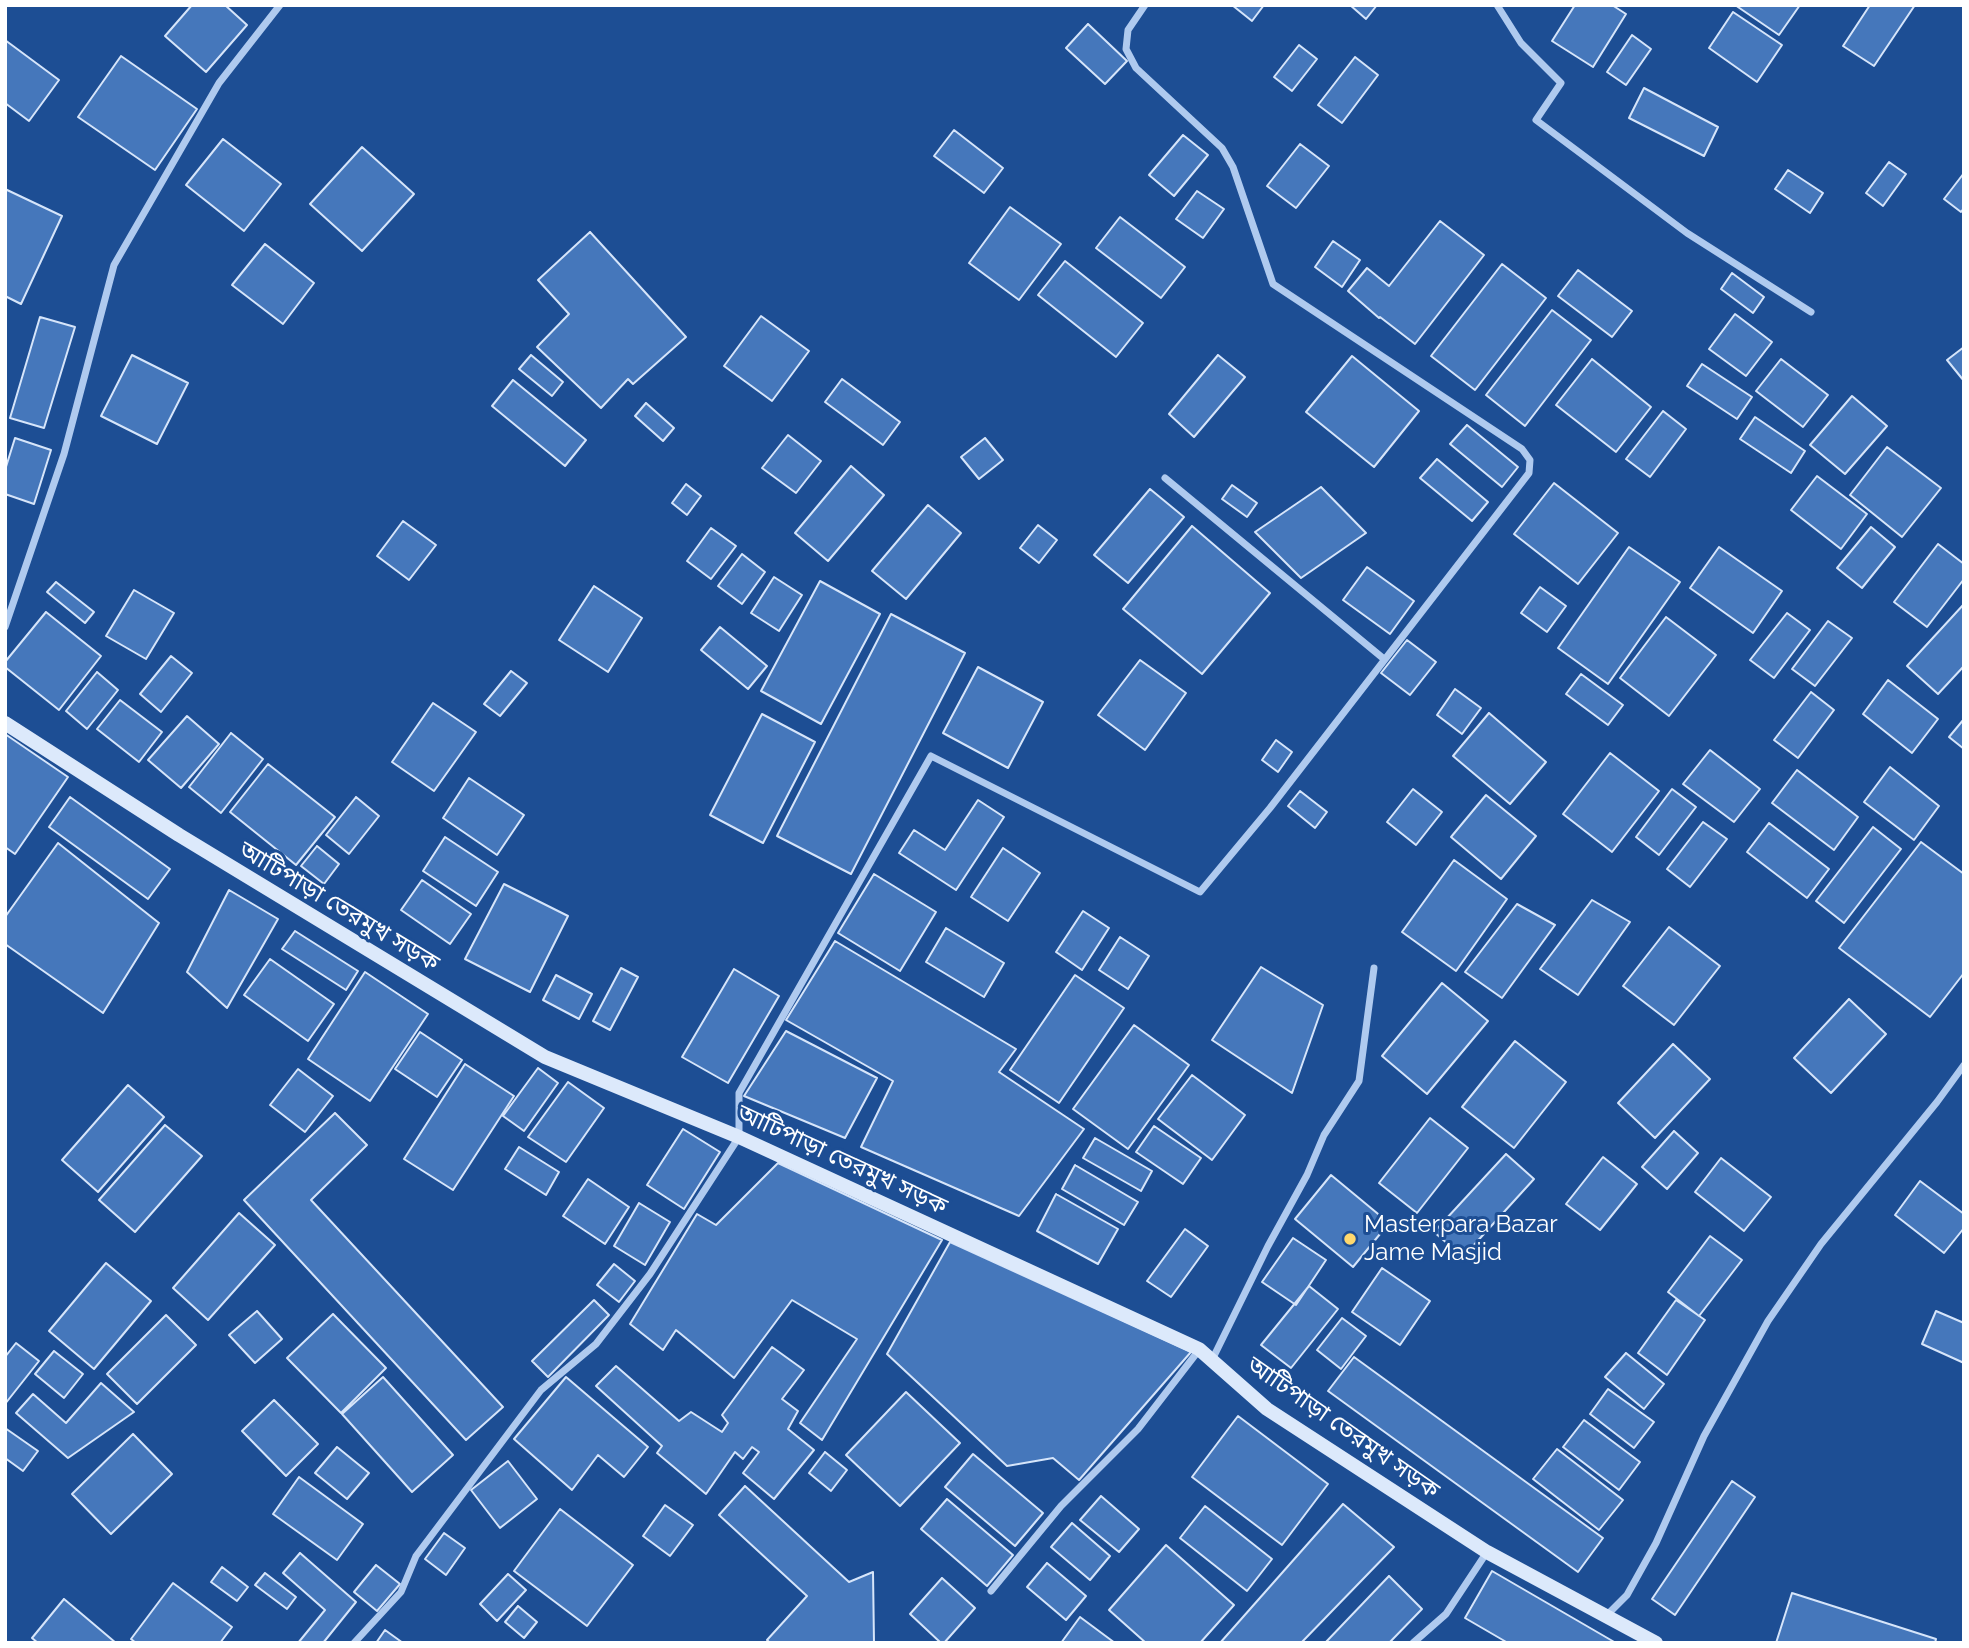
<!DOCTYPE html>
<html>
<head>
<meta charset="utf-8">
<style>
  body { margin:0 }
  #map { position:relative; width:1969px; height:1648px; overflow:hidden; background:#1d4e94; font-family:Raleway,sans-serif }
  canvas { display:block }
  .frame { position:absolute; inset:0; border:7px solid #fff; pointer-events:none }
</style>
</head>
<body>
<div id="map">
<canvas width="1969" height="1648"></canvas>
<div class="frame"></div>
</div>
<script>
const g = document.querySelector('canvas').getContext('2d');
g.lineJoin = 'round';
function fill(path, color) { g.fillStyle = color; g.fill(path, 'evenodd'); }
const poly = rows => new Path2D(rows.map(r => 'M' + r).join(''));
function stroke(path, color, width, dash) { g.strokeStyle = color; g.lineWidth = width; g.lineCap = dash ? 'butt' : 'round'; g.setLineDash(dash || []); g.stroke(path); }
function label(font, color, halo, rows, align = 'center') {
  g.font = font + ' Raleway,"Noto Sans Bengali",sans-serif'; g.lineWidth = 6; g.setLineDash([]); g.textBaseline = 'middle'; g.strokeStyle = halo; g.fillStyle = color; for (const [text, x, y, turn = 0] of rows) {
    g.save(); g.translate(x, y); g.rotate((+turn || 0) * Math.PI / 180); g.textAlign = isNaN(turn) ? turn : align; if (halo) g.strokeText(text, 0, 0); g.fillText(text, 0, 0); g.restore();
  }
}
const building = poly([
  [192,5,225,5,247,25,206,72,165,36,192,5],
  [1232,5,1264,5,1252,21,1232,5],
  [1350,5,1377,5,1366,19,1350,5],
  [1575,5,1612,5,1626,14,1593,67,1552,41,1575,5],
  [1735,5,1800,5,1779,35,1735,5],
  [1870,5,1915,5,1874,66,1843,46,1870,5],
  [1733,12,1782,45,1757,82,1709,48,1733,12],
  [1088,24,1127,61,1105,84,1066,48,1088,24],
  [1632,35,1651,49,1626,85,1607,72,1632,35],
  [5,40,59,80,29,121,5,103,5,40],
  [1299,45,1317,59,1292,91,1274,77,1299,45],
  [121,56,197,109,155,170,78,117,121,56],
  [1355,57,1378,75,1342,123,1318,105,1355,57],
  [1644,88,1718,127,1704,156,1629,118,1644,88],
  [954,130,1003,168,984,193,934,156,954,130],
  [1183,135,1208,155,1174,196,1149,175,1183,135],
  [223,139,281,184,244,231,186,185,223,139],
  [1300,144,1329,166,1296,208,1267,186,1300,144],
  [362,147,414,194,362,251,310,204,362,147],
  [1889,162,1906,174,1883,206,1866,193,1889,162],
  [1788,170,1823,193,1810,213,1775,189,1788,170],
  [1964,173,1964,208,1961,212,1944,199,1964,173],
  [5,189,62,216,21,304,5,296,5,189],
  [1197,191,1224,209,1203,238,1176,219,1197,191],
  [1010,207,1061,244,1019,300,969,263,1010,207],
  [1120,217,1185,267,1161,298,1096,248,1120,217],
  [1440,221,1484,255,1415,344,1380,317,1379,318,1348,291,1367,268,1389,286,1440,221],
  [590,232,686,337,633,384,628,379,601,408,537,347,569,314,538,280,590,232],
  [1333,241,1360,260,1342,287,1315,267,1333,241],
  [265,244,314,283,283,324,232,285,265,244],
  [1065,261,1143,323,1116,357,1038,295,1065,261],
  [1502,264,1546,298,1475,390,1431,356,1502,264],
  [1578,270,1632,311,1612,337,1558,296,1578,270],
  [1732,273,1764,297,1753,313,1721,289,1732,273],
  [1552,310,1591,340,1525,426,1486,395,1552,310],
  [1735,314,1772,342,1746,376,1709,349,1735,314],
  [761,316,809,351,772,401,724,366,761,316],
  [40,317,75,327,44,428,10,418,40,317],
  [1964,347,1964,381,1947,360,1964,347],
  [132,355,188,383,157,444,101,416,132,355],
  [531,355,563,382,552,396,519,369,531,355],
  [1218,355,1245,377,1194,437,1169,414,1218,355],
  [1352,356,1419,411,1374,467,1306,412,1352,356],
  [1592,359,1651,407,1616,452,1556,405,1592,359],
  [1781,359,1828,395,1803,427,1756,391,1781,359],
  [1702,364,1752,397,1737,419,1687,386,1702,364],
  [842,379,900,422,883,445,825,402,842,379],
  [513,380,586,440,565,466,492,406,513,380],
  [1852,396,1887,426,1845,474,1810,445,1852,396],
  [646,403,674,428,663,441,635,416,646,403],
  [1663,411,1686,429,1650,477,1626,459,1663,411],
  [1755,417,1805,451,1791,473,1740,439,1755,417],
  [1467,425,1518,467,1502,487,1450,444,1467,425],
  [788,435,821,461,796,493,762,468,788,435],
  [15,438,51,450,34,504,5,494,5,470,15,438],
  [985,438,1003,460,979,479,961,457,985,438],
  [1887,447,1941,488,1902,537,1850,495,1887,447],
  [1437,459,1488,502,1472,521,1420,478,1437,459],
  [851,466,884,495,828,561,795,533,851,466],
  [1817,476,1867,514,1841,549,1791,510,1817,476],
  [1554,483,1618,533,1578,584,1514,534,1554,483],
  [686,484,701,496,687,515,672,503,686,484],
  [1232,485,1257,503,1247,517,1222,499,1232,485],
  [1321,487,1366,533,1301,578,1255,532,1321,487],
  [1150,489,1184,517,1128,583,1094,555,1150,489],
  [928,505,961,533,906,599,872,571,928,505],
  [403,521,436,545,409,580,377,556,403,521],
  [1038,525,1057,540,1039,563,1020,548,1038,525],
  [1192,526,1270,593,1202,674,1123,609,1192,526],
  [1871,527,1895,547,1862,588,1837,568,1871,527],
  [711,528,736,546,711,579,687,561,711,528],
  [1938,544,1964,564,1964,579,1927,627,1894,602,1938,544],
  [1629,547,1680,582,1608,684,1558,648,1629,547],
  [1719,547,1782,591,1753,633,1690,588,1719,547],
  [742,554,765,572,742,604,718,586,742,554],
  [1367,567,1414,601,1390,634,1343,600,1367,567],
  [774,577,802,595,779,631,751,613,774,577],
  [820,581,880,614,821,724,761,691,820,581],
  [56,582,94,612,85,623,47,592,56,582],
  [594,586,642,618,608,672,559,640,594,586],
  [1540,587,1566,606,1547,632,1521,613,1540,587],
  [134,590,174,613,146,659,106,636,134,590],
  [1964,604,1964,666,1938,694,1907,666,1964,604],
  [46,612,101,656,59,710,5,667,5,662,46,612],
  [1787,613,1810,630,1774,678,1750,660,1787,613],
  [891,614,965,653,851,874,777,836,891,614],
  [1666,617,1716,655,1669,716,1620,678,1666,617],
  [1828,621,1852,638,1815,686,1792,669,1828,621],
  [720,627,767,666,748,689,701,650,720,627],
  [1407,640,1436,662,1410,695,1381,673,1407,640],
  [171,656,192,673,161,712,140,694,171,656],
  [1140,660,1186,693,1145,750,1098,715,1140,660],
  [978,667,1043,702,1008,768,943,733,978,667],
  [511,671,527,683,500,716,484,704,511,671],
  [97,672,118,690,87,729,66,711,97,672],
  [1581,674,1623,705,1608,725,1566,694,1581,674],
  [1888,680,1938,719,1912,753,1863,714,1888,680],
  [1455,689,1481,708,1462,734,1437,715,1455,689],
  [1811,692,1834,710,1798,758,1774,740,1811,692],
  [120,700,162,732,139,762,97,729,120,700],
  [433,703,476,732,434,791,392,762,433,703],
  [1489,713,1546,762,1510,804,1453,756,1489,713],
  [762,714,815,742,763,843,710,815,762,714],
  [187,716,219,744,181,788,148,760,187,716],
  [1964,719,1964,749,1949,737,1964,719],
  [231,733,263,759,221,813,189,787,231,733],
  [5,734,68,777,15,854,5,847,5,734],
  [1276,740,1292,752,1278,772,1262,760,1276,740],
  [1710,750,1760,789,1734,822,1683,784,1710,750],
  [1610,753,1659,791,1612,852,1563,814,1610,753],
  [268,764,335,817,296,865,230,812,268,764],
  [1890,767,1939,806,1914,840,1864,802,1890,767],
  [1797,770,1858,817,1834,850,1772,803,1797,770],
  [469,778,524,815,497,855,443,818,469,778],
  [1413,789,1442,812,1416,845,1387,822,1413,789],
  [1672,789,1696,807,1659,855,1636,837,1672,789],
  [1300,791,1327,812,1315,828,1288,806,1300,791],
  [1486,795,1536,836,1501,879,1451,837,1486,795],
  [70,797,170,869,148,899,49,827,70,797],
  [356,797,379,816,349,854,326,835,356,797],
  [978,800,1004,817,956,890,899,853,914,830,945,850,978,800],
  [1703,822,1727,839,1690,887,1667,869,1703,822],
  [1769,823,1829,869,1807,898,1747,852,1769,823],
  [1873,827,1901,849,1844,923,1816,901,1873,827],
  [445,837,498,872,476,906,423,871,445,837],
  [1921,842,1964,874,1964,973,1930,1017,1839,948,1921,842],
  [58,843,159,923,103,1013,5,944,5,917,58,843],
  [317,846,339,864,324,884,301,866,317,846],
  [1003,848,1040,873,1008,921,971,897,1003,848],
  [1454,860,1507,899,1456,971,1402,932,1454,860],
  [874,874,936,912,900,971,838,933,874,874],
  [422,880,471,914,450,944,401,910,422,880],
  [504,884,568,916,530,992,465,959,504,884],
  [229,890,278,919,227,1008,187,972,229,890],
  [1592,900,1630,922,1578,995,1540,969,1592,900],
  [1517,904,1555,925,1502,998,1465,972,1517,904],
  [1083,911,1109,928,1082,970,1056,952,1083,911],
  [1669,927,1720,966,1674,1025,1623,986,1669,927],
  [946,928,1004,963,984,997,926,962,946,928],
  [295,931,358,971,346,990,282,949,295,931],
  [1120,937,1149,956,1128,989,1099,970,1120,937],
  [835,941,1016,1049,999,1072,1084,1129,1019,1216,861,1147,893,1081,786,1020,835,941],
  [270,959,334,1004,308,1041,244,995,270,959],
  [1261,967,1323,1005,1292,1093,1212,1040,1261,967],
  [621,968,638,977,610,1030,593,1021,621,968],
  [734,969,779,996,728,1083,682,1057,734,969],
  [365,972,428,1014,370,1101,308,1059,365,972],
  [556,975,592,994,579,1019,543,1000,556,975],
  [1075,975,1124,1008,1059,1103,1010,1070,1075,975],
  [1442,983,1488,1021,1427,1094,1382,1056,1442,983],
  [1849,999,1886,1034,1831,1093,1794,1058,1849,999],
  [1134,1025,1189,1065,1128,1149,1073,1109,1134,1025],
  [786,1031,877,1078,845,1138,744,1096,786,1031],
  [420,1032,462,1060,437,1097,395,1069,420,1032],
  [1515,1041,1566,1082,1514,1148,1462,1107,1515,1041],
  [1673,1044,1710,1079,1655,1138,1618,1103,1673,1044],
  [465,1064,514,1096,453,1190,404,1159,465,1064],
  [538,1068,558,1083,524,1131,503,1116,538,1068],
  [298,1069,333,1096,305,1132,270,1105,298,1069],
  [1192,1075,1245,1115,1212,1160,1158,1119,1192,1075],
  [568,1082,604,1108,566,1162,528,1137,568,1082],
  [128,1085,164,1117,98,1192,62,1160,128,1085],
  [335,1113,367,1145,311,1200,503,1407,466,1440,244,1200,335,1113],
  [1430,1118,1468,1148,1417,1213,1379,1183,1430,1118],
  [165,1125,202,1156,135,1232,99,1200,165,1125],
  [1154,1126,1201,1158,1183,1184,1136,1152,1154,1126],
  [683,1129,720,1152,684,1209,647,1185,683,1129],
  [1674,1131,1698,1153,1667,1189,1642,1167,1674,1131],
  [1095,1138,1152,1171,1141,1191,1083,1158,1095,1138],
  [519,1147,559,1172,546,1195,505,1169,519,1147],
  [1506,1154,1534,1179,1463,1257,1434,1232,1506,1154],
  [1603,1157,1637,1184,1600,1230,1566,1204,1603,1157],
  [1721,1158,1771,1197,1744,1231,1695,1192,1721,1158],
  [778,1163,942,1240,822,1440,800,1423,857,1339,792,1300,734,1378,676,1330,663,1350,630,1324,697,1214,716,1225,778,1163],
  [1075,1165,1138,1202,1124,1225,1062,1189,1075,1165],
  [1331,1175,1389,1223,1353,1267,1295,1219,1331,1175],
  [588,1179,629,1207,605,1244,563,1216,588,1179],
  [1920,1181,1964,1214,1964,1228,1944,1253,1895,1215,1920,1181],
  [1056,1194,1118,1229,1098,1264,1037,1231,1056,1194],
  [639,1203,670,1222,645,1265,614,1246,639,1203],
  [239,1213,275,1245,208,1320,173,1288,239,1213],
  [1185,1229,1208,1246,1171,1297,1147,1281,1185,1229],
  [1710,1236,1742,1260,1699,1316,1668,1292,1710,1236],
  [1293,1238,1326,1260,1296,1305,1262,1282,1293,1238],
  [950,1242,1191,1352,1079,1480,1053,1458,1007,1466,887,1354,950,1242],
  [106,1263,151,1301,94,1369,49,1331,106,1263],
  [614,1264,635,1281,619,1302,597,1285,614,1264],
  [1382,1268,1430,1301,1400,1345,1352,1312,1382,1268],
  [1309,1286,1338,1309,1291,1368,1261,1345,1309,1286],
  [594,1300,609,1315,548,1377,532,1361,594,1300],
  [1676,1300,1705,1320,1667,1375,1638,1353,1676,1300],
  [257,1311,282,1339,255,1363,229,1335,257,1311],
  [1936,1311,1964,1323,1964,1363,1922,1344,1936,1311],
  [333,1314,386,1368,341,1413,287,1358,333,1314],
  [166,1315,196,1345,137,1404,107,1374,166,1315],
  [1342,1318,1366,1336,1341,1369,1317,1350,1342,1318],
  [16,1343,39,1361,5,1404,5,1357,16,1343],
  [772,1347,804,1370,782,1399,798,1411,788,1429,814,1450,774,1499,743,1473,759,1452,752,1447,743,1459,735,1452,706,1494,657,1453,662,1446,596,1386,616,1366,679,1421,691,1412,722,1432,728,1423,722,1415,772,1347],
  [54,1351,83,1374,64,1398,35,1374,54,1351],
  [1626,1353,1664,1384,1644,1409,1605,1377,1626,1353],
  [1354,1357,1603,1538,1578,1572,1328,1391,1354,1357],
  [383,1377,453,1455,412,1492,342,1414,383,1377],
  [566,1377,648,1447,624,1477,598,1455,572,1490,514,1439,566,1377],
  [101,1383,134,1412,68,1458,16,1413,33,1394,66,1423,101,1383],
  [1608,1389,1654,1422,1634,1448,1590,1414,1608,1389],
  [906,1392,960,1443,900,1506,846,1455,906,1392],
  [274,1400,318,1444,286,1476,242,1431,274,1400],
  [1238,1416,1328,1484,1282,1545,1192,1477,1238,1416],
  [1584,1420,1640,1462,1619,1490,1563,1447,1584,1420],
  [5,1428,38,1451,23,1471,5,1458,5,1428],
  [133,1434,172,1474,111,1534,72,1494,133,1434],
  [337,1447,369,1473,347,1499,315,1473,337,1447],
  [1557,1449,1623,1500,1599,1530,1533,1479,1557,1449],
  [825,1452,847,1470,831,1491,809,1473,825,1452],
  [973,1454,1043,1513,1015,1546,945,1487,973,1454],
  [508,1461,537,1499,500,1528,471,1490,508,1461],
  [299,1477,363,1524,337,1560,273,1514,299,1477],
  [1732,1481,1755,1497,1675,1615,1652,1599,1732,1481],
  [745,1486,849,1582,873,1572,874,1643,770,1643,767,1640,807,1596,719,1515,745,1486],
  [1101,1496,1139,1529,1119,1552,1080,1520,1101,1496],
  [947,1499,1013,1555,987,1586,921,1529,947,1499],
  [1343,1504,1394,1547,1301,1643,1220,1643,1343,1504],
  [665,1505,693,1525,670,1556,643,1536,665,1505],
  [1205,1506,1272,1559,1247,1591,1180,1538,1205,1506],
  [560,1509,633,1565,587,1626,514,1571,560,1509],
  [1072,1523,1110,1556,1090,1580,1051,1547,1072,1523],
  [444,1533,465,1548,446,1575,425,1559,444,1533],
  [1166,1545,1234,1605,1200,1643,1146,1643,1109,1610,1166,1545],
  [300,1553,356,1602,323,1643,298,1643,325,1610,283,1573,300,1553],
  [1047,1563,1086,1596,1066,1620,1027,1587,1047,1563],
  [376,1565,400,1584,377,1611,354,1592,376,1565],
  [222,1567,248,1587,237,1601,211,1582,222,1567],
  [1492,1571,1616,1643,1508,1643,1465,1618,1492,1571],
  [265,1573,296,1597,287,1609,255,1585,265,1573],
  [508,1574,526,1590,497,1621,480,1604,508,1574],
  [1389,1576,1422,1609,1389,1643,1325,1643,1389,1576],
  [942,1578,975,1608,944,1643,941,1643,910,1614,942,1578],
  [173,1583,232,1627,220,1643,136,1643,131,1639,173,1583],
  [1792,1593,1936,1639,1935,1643,1776,1643,1792,1593],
  [64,1599,116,1643,38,1643,32,1638,64,1599],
  [518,1606,537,1622,524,1638,505,1622,518,1606],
  [1080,1617,1115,1643,1061,1643,1080,1617],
  [385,1630,403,1643,376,1643,385,1630]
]);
fill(building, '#4577bb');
stroke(building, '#d6e5fa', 2);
stroke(poly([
  [1497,5,1521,43,1561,83,1536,120,1687,233,1811,312],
  [1165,478,1384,659],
  [5,627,64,454,114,265,219,83,280,5],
  [1212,1360,1268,1246,1307,1175,1324,1135,1359,1081,1374,968],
  [991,1591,1061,1506,1138,1429,1199,1350],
  [1606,1616,1627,1595,1656,1543,1704,1436,1768,1321,1821,1244,1937,1102,1964,1065],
  [354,1643,401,1592,416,1556,541,1390,596,1344,650,1274,739,1137,739,1093,931,756,1200,892,1270,808,1529,473,1530,460,1522,449,1273,284,1233,167,1222,148,1136,68,1126,49,1128,30,1145,5],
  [1413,1643,1446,1614,1487,1552]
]), '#afcaef', 7);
stroke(poly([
  [5,723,179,835,545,1057,739,1137,1199,1349,1267,1409,1487,1552,1656,1643]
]), '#dce9fb', 14);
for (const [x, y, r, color] of [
  [1350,1239,7,"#fed86e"]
]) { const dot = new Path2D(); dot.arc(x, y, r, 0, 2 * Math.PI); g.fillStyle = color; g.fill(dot); stroke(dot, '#1d4e94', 2.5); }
label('24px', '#fff', '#1d4e94', [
  ["আটিপাড়া তেরমুখ সড়ক",339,907,31],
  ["আটিপাড়া তেরমুখ সড়ক",842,1160,25],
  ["আটিপাড়া তেরমুখ সড়ক",1343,1428,35]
]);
label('24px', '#fff', '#1d4e94', [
  ["Masterpara Bazar",1364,1225],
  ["Jame Masjid",1364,1253]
], 'left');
</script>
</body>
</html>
